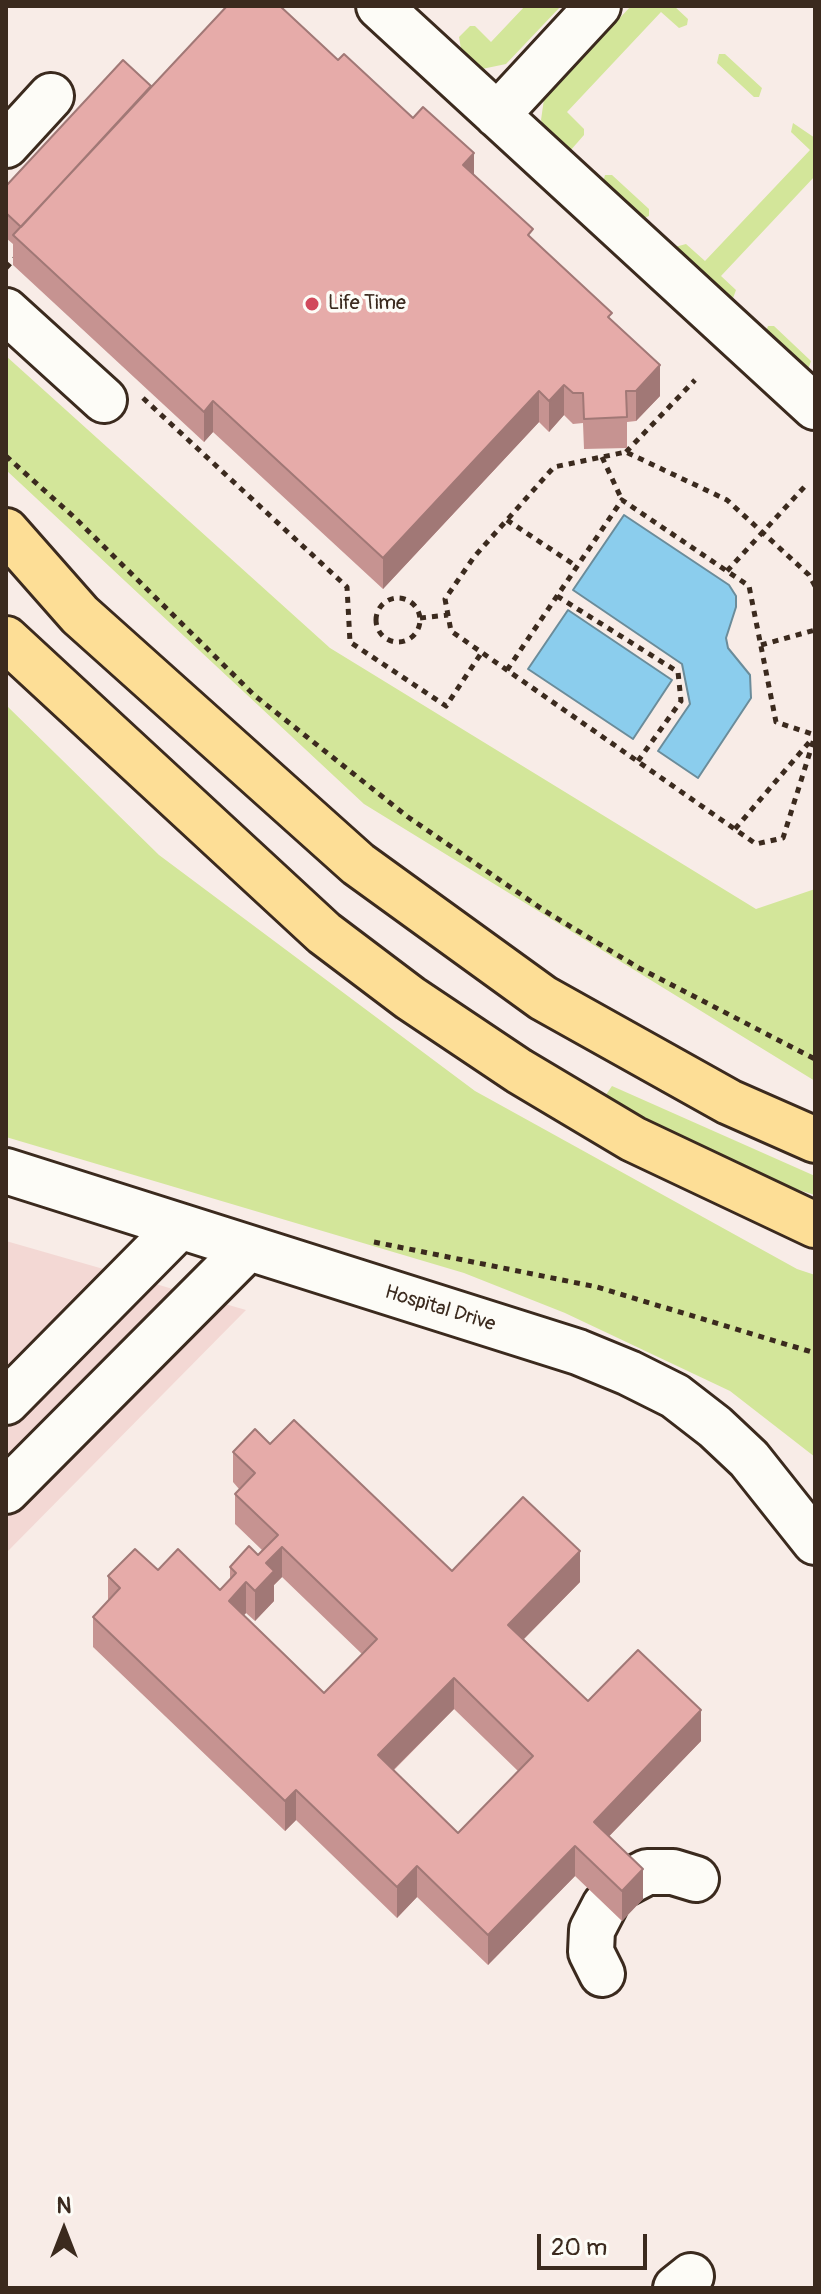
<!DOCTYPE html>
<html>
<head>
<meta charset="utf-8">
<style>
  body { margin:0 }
  #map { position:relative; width:821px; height:2294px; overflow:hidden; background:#f8ece7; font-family:Pangolin,sans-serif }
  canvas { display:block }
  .frame { position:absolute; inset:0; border:8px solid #3b2a1e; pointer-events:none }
  .north { position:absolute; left:24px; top:2190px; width:80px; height:80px; -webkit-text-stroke:6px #fdfcf7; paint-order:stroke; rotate:0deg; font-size:22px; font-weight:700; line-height:32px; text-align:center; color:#3b2a1e }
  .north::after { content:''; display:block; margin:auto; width:28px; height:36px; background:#3b2a1e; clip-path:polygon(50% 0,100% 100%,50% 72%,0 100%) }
  .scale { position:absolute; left:537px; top:2234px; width:110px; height:36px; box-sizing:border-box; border:4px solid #3b2a1e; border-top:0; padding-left:10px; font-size:24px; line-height:28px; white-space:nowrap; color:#3b2a1e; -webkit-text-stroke:6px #fdfcf7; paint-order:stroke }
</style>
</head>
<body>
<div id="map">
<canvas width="821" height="2294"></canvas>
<div class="frame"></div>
<div class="north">N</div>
<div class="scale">20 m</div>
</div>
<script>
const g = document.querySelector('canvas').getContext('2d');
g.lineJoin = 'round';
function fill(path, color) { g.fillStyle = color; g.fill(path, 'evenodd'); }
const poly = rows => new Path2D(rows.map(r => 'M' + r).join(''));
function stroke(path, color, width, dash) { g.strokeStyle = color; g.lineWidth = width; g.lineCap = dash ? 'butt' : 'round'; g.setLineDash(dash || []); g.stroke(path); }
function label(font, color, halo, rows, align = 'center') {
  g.font = font + ' Pangolin,sans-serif'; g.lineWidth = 7; g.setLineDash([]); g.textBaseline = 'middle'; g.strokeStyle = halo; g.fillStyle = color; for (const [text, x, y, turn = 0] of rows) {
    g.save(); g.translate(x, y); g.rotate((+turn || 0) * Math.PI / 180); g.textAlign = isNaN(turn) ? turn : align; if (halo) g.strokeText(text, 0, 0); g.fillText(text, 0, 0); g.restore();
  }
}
fill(poly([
  [6,1241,246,1310,6,1553]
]), '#f3d8d4');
fill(poly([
  [525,6,561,6,506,64,482,69,462,55,459,37,470,26,475,26,491,42],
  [631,6,674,6,688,19,687,25,679,28,661,12,567,112,584,129,584,135,570,151,564,151,548,135,541,120,544,99],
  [719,54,725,54,762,88,759,97,754,97,717,63],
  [793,123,815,138,815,176,721,276,736,290,732,301,726,301,676,254,675,247,686,244,705,261,810,150,791,132],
  [605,175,612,175,649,209,649,216,639,220,602,186],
  [768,326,774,326,811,361,808,370,764,337],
  [6,356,330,648,756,909,815,889,815,1081,364,804,6,470],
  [6,705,159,855,475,1091,797,1269,815,1275,815,1457,730,1391,565,1313,464,1273,6,1137],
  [612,1086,815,1176,815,1195,763,1179,603,1099]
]), '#d3e69a');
const water = poly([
  [624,515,729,585,736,596,736,607,726,638,728,648,750,675,751,698,698,778,658,751,690,704,682,664,573,590,624,515],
  [568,610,672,680,633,739,528,669,568,610]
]);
fill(water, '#8bcded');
stroke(water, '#6b8c9a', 2);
const minor = poly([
  [379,6,815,407],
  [497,115,598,6],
  [6,145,51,96],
  [6,311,104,400],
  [6,1171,578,1352,629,1373,675,1396,715,1427,749,1459,815,1542],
  [6,1402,179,1227],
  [6,1491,247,1249],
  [626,1883,647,1872,673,1872,696,1879],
  [602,1974,591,1952,592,1930,605,1905],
  [676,2288,691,2276]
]);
const highway = poly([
  [6,531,80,615,358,864,543,998,729,1102,815,1140],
  [6,639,324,933,410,998,519,1071,633,1139,815,1225]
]);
stroke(minor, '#3b2a1e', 50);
stroke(highway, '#3b2a1e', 50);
stroke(poly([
  [6,268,18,255],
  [143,398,347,587,350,642,446,706,482,652],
  [626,452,695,380],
  [6,456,74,517,254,695,408,817,545,911,639,968,815,1059],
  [602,457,622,500],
  [507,520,576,566],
  [727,571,807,484],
  [815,586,809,575,727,500,626,452,554,467,474,557,445,599,451,631,756,844,783,838,815,736],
  [557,596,678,672,681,701,638,761],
  '376 620a22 22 0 1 1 44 0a22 22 0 1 1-44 0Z',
  [420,618,448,615],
  [761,645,815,630],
  [507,670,622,500,749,586,776,722,815,735],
  [735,829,812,739],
  [374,1242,597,1287,815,1353]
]), '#3b2a1e', 5, [6, 6]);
stroke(minor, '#fdfcf7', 44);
stroke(highway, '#fdde96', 44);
fill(poly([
  [338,60,474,175,533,240,612,321,660,396,636,421,627,422,627,448,584,449,583,423,573,424,564,415,549,432,539,422,383,589,213,432,204,442,13,265,13,244,6,238,6,186,151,86],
  [270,1444,452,1571,580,1582,524,1639,588,1701,701,1741,609,1836,643,1899,622,1921,575,1876,488,1965,417,1897,397,1918,296,1820,285,1831,93,1647,93,1617,108,1601,108,1576,158,1570,220,1590,230,1580,230,1567,258,1555,262,1550,235,1524,235,1494,239,1489,233,1482,233,1452],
  [282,1577,362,1654,324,1693,244,1615,246,1613,255,1621,274,1601,274,1585],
  [454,1709,518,1771,458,1833,394,1770]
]), '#c69391');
fill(poly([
  [474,153,474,184,463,165],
  [660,365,660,396,636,421,636,391],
  [564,385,564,415,549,432,549,401],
  [539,391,539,422,383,589,383,558],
  [213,401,213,432,204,442,204,412],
  [282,1547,282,1577,274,1585,274,1601,255,1621,255,1591,266,1563],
  [580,1551,580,1582,508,1655,508,1625],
  [246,1582,246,1613,229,1631,229,1601],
  [454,1678,454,1709,378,1785,378,1755],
  [701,1710,701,1741,594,1852,594,1822],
  [296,1790,296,1820,285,1831,285,1801],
  [575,1846,575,1876,488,1965,488,1935],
  [417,1866,417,1897,397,1918,397,1887],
  [643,1869,643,1899,622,1921,622,1891]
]), '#a17876');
const building = poly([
  [227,6,280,6,338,60,344,54,413,118,423,107,474,153,463,165,533,229,528,235,612,313,608,317,660,365,636,391,626,391,627,417,584,419,583,393,573,393,564,385,549,401,539,391,383,558,213,401,204,412,13,235,227,6],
  [123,60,151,86,21,227,6,213,6,186,123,60],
  [294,1420,452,1571,523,1497,580,1551,508,1625,588,1701,638,1650,701,1710,594,1822,643,1869,622,1891,575,1846,488,1935,417,1866,397,1887,296,1790,285,1801,93,1617,120,1588,108,1576,135,1549,158,1570,178,1549,220,1590,236,1573,230,1567,249,1546,258,1555,278,1535,235,1494,255,1473,233,1452,255,1429,270,1444,294,1420],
  [282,1547,377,1639,324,1693,229,1601,246,1582,255,1591,274,1571,266,1563,282,1547],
  [454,1678,533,1756,458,1833,378,1755,454,1678]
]);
fill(building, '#e6aba9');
stroke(building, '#a17876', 2);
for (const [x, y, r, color] of [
  [312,304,8,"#d1495b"]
]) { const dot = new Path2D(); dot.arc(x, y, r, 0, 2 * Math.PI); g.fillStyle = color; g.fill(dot); stroke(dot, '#fdfcf7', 3); }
label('20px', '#3b2a1e', '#fdfcf7', [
  ["Life Time",328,304]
], 'left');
label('20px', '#3b2a1e', '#fdfcf7', [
  ["Hospital Drive",440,1309,17]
]);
</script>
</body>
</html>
